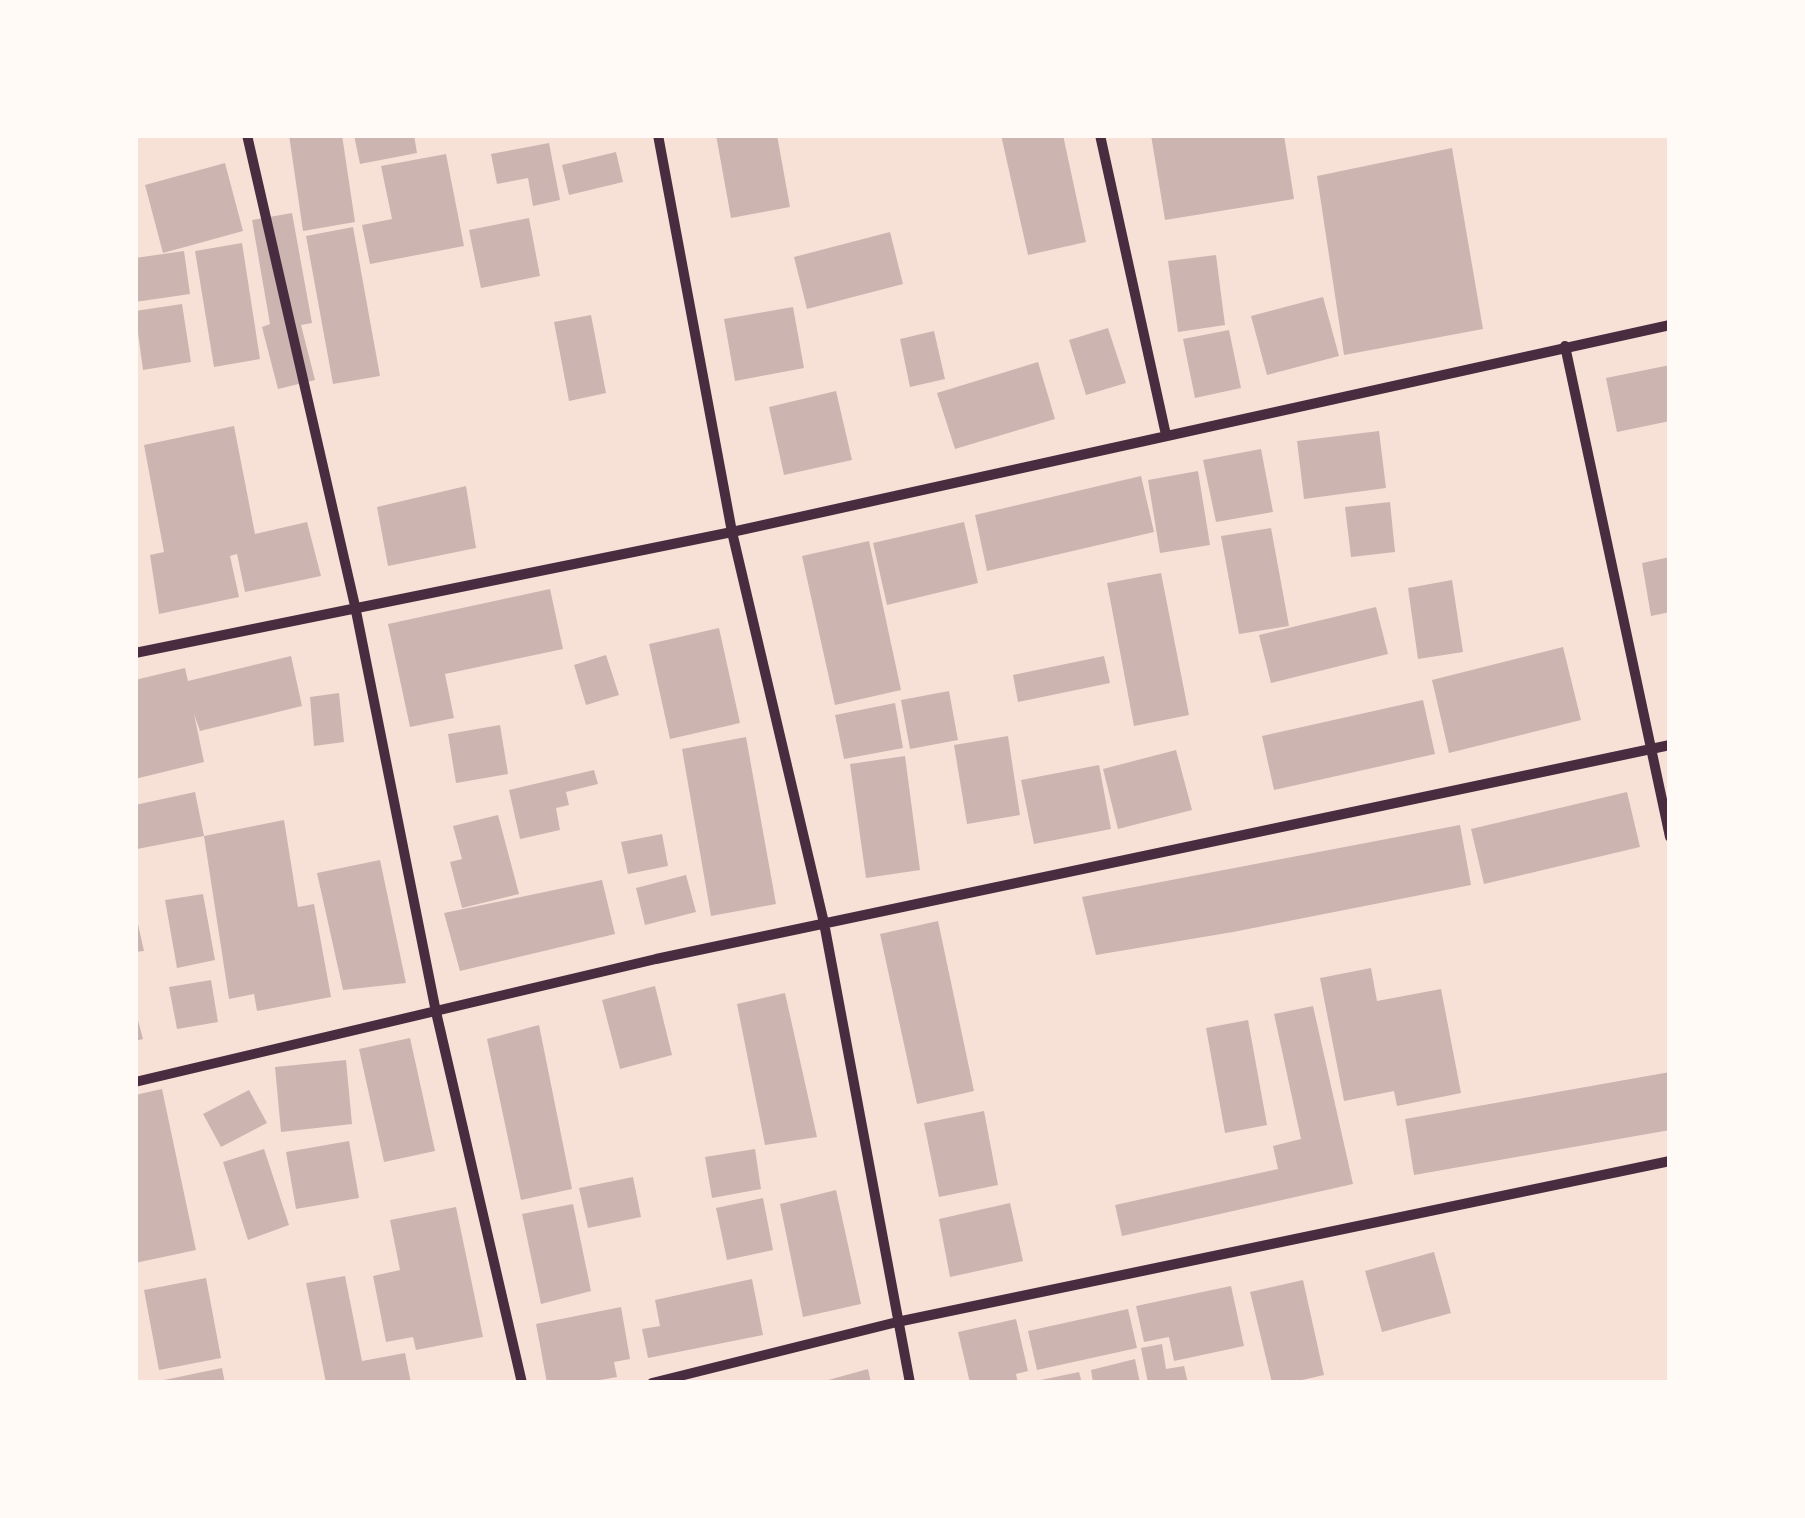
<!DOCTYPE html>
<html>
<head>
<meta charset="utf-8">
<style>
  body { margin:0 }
  #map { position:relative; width:1805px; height:1518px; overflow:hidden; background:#f7e1d7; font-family:"Work Sans",sans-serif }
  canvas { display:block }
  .frame { position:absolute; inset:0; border:138px solid #fffaf5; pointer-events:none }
</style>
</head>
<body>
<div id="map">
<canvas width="1805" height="1518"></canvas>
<div class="frame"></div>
</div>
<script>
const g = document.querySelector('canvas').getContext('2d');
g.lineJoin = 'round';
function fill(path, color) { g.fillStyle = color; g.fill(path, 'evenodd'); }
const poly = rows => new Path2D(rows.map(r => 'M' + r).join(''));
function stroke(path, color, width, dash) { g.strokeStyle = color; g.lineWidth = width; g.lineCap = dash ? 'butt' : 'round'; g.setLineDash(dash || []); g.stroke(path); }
fill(poly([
  [289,135,342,135,355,222,303,231],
  [354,135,414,135,417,153,360,164],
  [716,135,777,135,790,207,731,218],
  [1001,135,1063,135,1086,242,1028,255],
  [1151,135,1284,135,1294,199,1165,220],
  [549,143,560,200,533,206,528,178,497,184,491,154],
  [1452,148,1483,329,1344,355,1317,176],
  [616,152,623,182,569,195,562,165],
  [446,154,464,246,370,264,362,225,392,219,381,166],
  [225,163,243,231,163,253,145,185],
  [292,213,312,323,301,325,315,380,278,389,262,327,270,324,252,220],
  [529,218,540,276,481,288,469,230],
  [353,227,380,376,333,384,306,236],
  [890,232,903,284,807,309,794,257],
  [242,243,260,359,214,367,195,251],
  [184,251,190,294,135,302,135,258],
  [1216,255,1225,325,1178,332,1168,261],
  [1323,297,1339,356,1267,375,1251,316],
  [182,304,191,362,143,370,135,311],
  [793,307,804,368,735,381,724,319],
  [591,315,606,393,569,401,554,322],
  [1108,328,1126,383,1086,395,1069,340],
  [1229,330,1241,388,1195,398,1183,339],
  [934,331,945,379,910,387,900,339],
  [1038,362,1055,419,955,449,937,393],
  [1670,365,1670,421,1617,432,1606,378],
  [836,391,852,460,784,475,769,407],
  [234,426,255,534,307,522,321,576,245,592,237,554,230,556,239,597,159,614,150,555,164,552,144,445],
  [1379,431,1386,488,1304,499,1297,441],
  [1261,449,1273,512,1216,522,1203,460],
  [1198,471,1210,545,1160,553,1148,480],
  [1141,476,1154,532,987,571,975,515],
  [466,486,476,548,388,566,377,507],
  [1390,502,1395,552,1351,557,1345,507],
  [964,522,978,583,887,605,873,543],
  [1271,528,1289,626,1239,634,1221,536],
  [869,541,901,690,835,705,802,556],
  [1670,557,1670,612,1651,616,1642,563],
  [1161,573,1189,715,1134,726,1107,583],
  [1452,580,1463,652,1418,659,1408,588],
  [550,589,563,649,445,674,454,718,410,727,388,624],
  [1376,607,1388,654,1271,683,1259,635],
  [719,628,740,723,670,739,649,644],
  [1563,647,1581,720,1449,753,1432,680],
  [606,655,619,695,586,705,574,665],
  [291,656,302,706,200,731,194,714,204,762,135,779,135,680,185,668,188,681],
  [1104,656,1110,683,1018,702,1013,675],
  [949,691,958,740,910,749,901,700],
  [339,693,344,742,314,746,310,697],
  [1423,700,1435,754,1274,790,1262,736],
  [895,703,903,748,844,759,835,715],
  [500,725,508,774,456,783,448,734],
  [1008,736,1020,815,967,824,954,745],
  [746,737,776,904,711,916,682,749],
  [1176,750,1192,810,1118,829,1103,769],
  [905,756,920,870,866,878,850,764],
  [1099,765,1111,829,1034,844,1021,780],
  [594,770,598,784,566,792,569,805,556,808,560,830,520,839,509,790],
  [195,792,204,836,284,820,298,907,314,904,331,997,257,1011,254,994,229,999,204,836,137,849,135,837,135,805],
  [1627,792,1640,847,1484,884,1471,829],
  [498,815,519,894,462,908,450,862,462,859,453,826],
  [1460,825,1471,885,1233,932,1096,955,1082,897],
  [662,834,668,866,628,874,621,842],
  [380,860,406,983,343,990,317,873],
  [686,875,696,912,645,925,636,888],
  [602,880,615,934,460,971,444,913],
  [203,894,215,960,177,968,165,900],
  [135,911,144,951,135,952],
  [938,921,974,1091,917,1104,880,934],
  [1371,968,1377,1001,1441,989,1461,1093,1397,1106,1394,1091,1344,1101,1320,978],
  [211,980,218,1022,177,1029,169,987],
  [655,986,672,1055,620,1069,602,1000],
  [785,993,817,1137,765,1145,737,1004],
  [1313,1006,1353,1184,1122,1236,1115,1205,1278,1169,1273,1146,1301,1139,1274,1014],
  [135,1009,143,1039,135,1041],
  [1248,1020,1267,1125,1225,1133,1206,1028],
  [539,1025,572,1189,521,1200,487,1039],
  [410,1038,435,1151,384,1162,359,1049],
  [346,1060,352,1124,281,1132,275,1067],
  [1670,1072,1670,1130,1414,1175,1405,1119],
  [162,1089,196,1250,135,1263,135,1095],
  [249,1090,267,1123,221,1147,203,1114],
  [984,1111,998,1185,939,1197,924,1123],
  [349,1141,359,1198,296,1209,286,1152],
  [264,1149,289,1225,248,1240,223,1162],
  [755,1149,761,1189,712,1198,705,1157],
  [633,1177,641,1217,588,1228,579,1188],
  [836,1190,861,1304,803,1317,780,1204],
  [763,1198,773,1250,727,1260,716,1208],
  [1010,1203,1023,1261,950,1277,939,1219],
  [573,1204,591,1291,541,1304,522,1214],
  [456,1207,483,1337,416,1350,413,1337,386,1342,373,1276,400,1270,390,1220],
  [1434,1252,1451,1313,1382,1332,1365,1271],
  [345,1276,362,1361,405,1353,411,1383,326,1383,306,1283],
  [206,1278,221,1358,159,1370,144,1290],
  [752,1279,763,1335,648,1358,642,1329,660,1326,655,1300],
  [1303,1280,1324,1375,1289,1383,1272,1383,1250,1292],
  [1231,1286,1244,1346,1174,1361,1169,1337,1144,1342,1136,1306],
  [621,1307,630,1359,614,1362,617,1377,584,1383,547,1383,536,1324],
  [1128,1309,1137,1348,1037,1370,1028,1331],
  [1016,1319,1028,1371,1016,1374,1018,1383,970,1383,958,1332],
  [1162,1344,1166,1369,1184,1366,1188,1383,1148,1383,1141,1348],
  [1135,1359,1140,1383,1093,1383,1091,1370],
  [222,1368,225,1383,165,1383,164,1380],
  [868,1369,871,1383,821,1383,821,1382],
  [1079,1372,1082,1383,1036,1383,1036,1381]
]), '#ccb4b1');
stroke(poly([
  [247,135,355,606,436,1012,522,1383],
  [658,135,732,532,824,923,910,1383],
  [1100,135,1166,435],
  [1565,346,1670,837],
  [135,653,732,532,1670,325],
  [135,1082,656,959,1670,745],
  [652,1383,897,1322,1670,1161]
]), '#4a2c40', 10);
</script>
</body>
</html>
